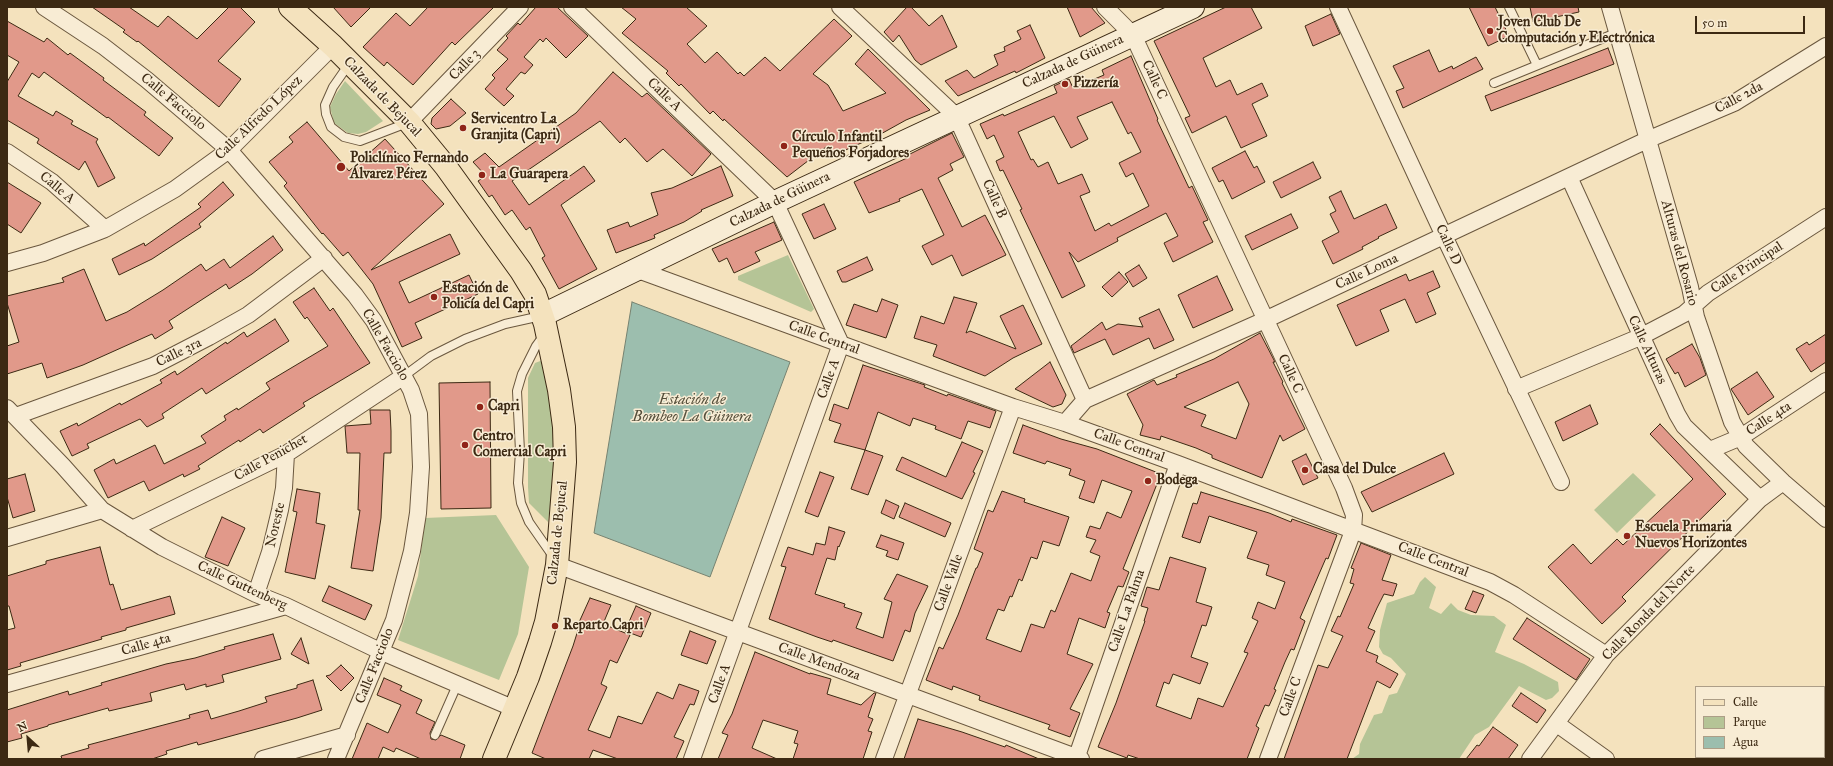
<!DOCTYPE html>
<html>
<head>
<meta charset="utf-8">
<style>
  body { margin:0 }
  #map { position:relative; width:1833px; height:766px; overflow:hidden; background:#f4e2bd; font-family:"IM FELL Great Primer",serif }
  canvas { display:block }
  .frame { position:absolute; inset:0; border:8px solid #3c2913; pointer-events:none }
  .legend { position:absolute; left:1695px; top:686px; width:130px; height:72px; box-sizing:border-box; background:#f8ecd4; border:1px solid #ad9e87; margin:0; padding:5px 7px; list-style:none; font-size:12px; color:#3c2913 }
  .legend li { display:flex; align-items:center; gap:8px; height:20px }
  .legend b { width:20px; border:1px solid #ad9e87 }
  .north { position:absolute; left:8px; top:718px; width:40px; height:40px; -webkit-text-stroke:3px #f8ecd4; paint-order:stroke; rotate:334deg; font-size:11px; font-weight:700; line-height:16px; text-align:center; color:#3c2913 }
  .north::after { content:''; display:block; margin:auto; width:14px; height:18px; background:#3c2913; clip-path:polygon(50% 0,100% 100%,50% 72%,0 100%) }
  .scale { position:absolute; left:1695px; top:16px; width:110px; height:18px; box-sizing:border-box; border:2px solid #3c2913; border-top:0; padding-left:5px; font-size:12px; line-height:14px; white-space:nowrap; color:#3c2913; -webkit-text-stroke:3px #f8ecd4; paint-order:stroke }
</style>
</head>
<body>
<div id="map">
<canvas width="1833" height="766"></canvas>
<div class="frame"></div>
<ul class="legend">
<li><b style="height:5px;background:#f4e2bd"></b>Calle</li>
<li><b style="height:11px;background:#b5c496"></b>Parque</li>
<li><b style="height:11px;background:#9cbeae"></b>Agua</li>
</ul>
<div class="north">N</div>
<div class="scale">50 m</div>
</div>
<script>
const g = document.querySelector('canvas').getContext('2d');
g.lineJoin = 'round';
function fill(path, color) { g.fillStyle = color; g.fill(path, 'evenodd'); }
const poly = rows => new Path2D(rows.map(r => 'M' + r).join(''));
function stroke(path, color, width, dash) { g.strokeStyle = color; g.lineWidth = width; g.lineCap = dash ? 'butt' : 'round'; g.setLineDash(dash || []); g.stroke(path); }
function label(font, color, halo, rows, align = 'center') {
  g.font = font + ' "IM FELL Great Primer",serif'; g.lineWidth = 3; g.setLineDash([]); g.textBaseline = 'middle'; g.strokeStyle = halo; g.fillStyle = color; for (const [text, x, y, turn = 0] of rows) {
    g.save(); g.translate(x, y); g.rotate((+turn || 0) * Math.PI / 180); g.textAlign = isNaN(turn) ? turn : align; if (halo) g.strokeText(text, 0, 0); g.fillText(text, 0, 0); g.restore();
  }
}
fill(poly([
  [345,81,383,121,366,132,358,134,348,133,334,123,330,107,336,94],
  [788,255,814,309,811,312,738,280,738,276],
  [543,360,553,396,555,466,548,522,529,503,528,487,528,378,535,363],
  [1633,473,1656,495,1617,533,1594,510],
  [496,515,529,567,518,634,499,680,398,640,418,576,425,518],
  [1425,577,1436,587,1429,608,1441,614,1451,603,1458,610,1471,615,1494,616,1506,625,1495,652,1524,664,1558,682,1559,691,1552,698,1546,700,1519,686,1489,727,1475,735,1459,759,1352,759,1359,754,1360,744,1374,715,1382,713,1389,695,1397,693,1406,674,1391,658,1383,654,1379,647,1380,630,1387,603,1414,594,1420,582]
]), '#b5c496');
const water = poly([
  [632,302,790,362,710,577,594,533,632,302]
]);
fill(water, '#9cbeae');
stroke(water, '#768270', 1);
const building = poly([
  [92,7,129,7,158,27,168,16,197,39,229,7,240,7,255,22,218,61,241,79,219,107,138,41,137,42,123,32,125,30,92,7],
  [333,7,371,7,351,27,333,7],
  [428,7,494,7,455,45,452,42,413,85,387,62,384,66,363,47,396,13,410,26,428,7],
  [536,7,557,7,588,36,566,58,546,38,543,42,540,39,524,57,533,65,525,74,521,72,506,89,514,96,504,106,485,89,495,78,492,75,508,59,497,50,508,38,506,36,518,23,520,25,536,7],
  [621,7,686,7,707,26,687,44,705,63,717,52,738,74,740,72,744,76,765,57,780,71,834,19,852,36,813,74,828,85,843,111,886,93,855,64,868,49,930,110,906,120,879,135,830,157,826,147,787,177,724,119,723,121,713,111,710,114,681,84,679,86,666,73,668,71,622,33,636,19,621,7],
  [907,7,911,7,929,26,942,15,957,47,921,65,915,60,899,35,893,42,884,32,907,7],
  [1067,7,1091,7,1105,23,1080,37,1067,7],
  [1226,7,1251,7,1262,28,1203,58,1216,87,1230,80,1237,95,1262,83,1268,96,1252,104,1267,136,1241,148,1226,116,1192,133,1185,118,1190,116,1154,41,1226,7],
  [1469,7,1495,7,1509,36,1488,46,1469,7],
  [1530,7,1578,7,1579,12,1533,22,1530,7],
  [1331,14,1340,34,1313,46,1305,26,1331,14],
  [7,21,44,42,47,38,68,55,70,53,104,78,103,80,146,112,144,115,173,138,159,156,108,117,107,118,44,72,39,78,32,73,18,96,53,116,56,111,73,121,71,124,98,139,96,142,115,178,98,187,85,161,79,170,37,143,39,139,7,120,7,82,19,62,7,55,7,21],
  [1030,25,1045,58,1016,73,1015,71,958,96,945,81,967,70,974,78,998,65,994,55,1005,51,1004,47,1021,39,1017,31,1030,25],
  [1608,48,1614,64,1491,111,1485,96,1608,48],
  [1429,50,1439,72,1452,66,1453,69,1476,57,1483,69,1403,108,1396,91,1404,88,1393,66,1429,50],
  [1131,56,1158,119,1157,120,1189,188,1192,186,1208,220,1203,222,1213,242,1173,262,1164,243,1178,236,1166,213,1117,238,1118,241,1078,262,1069,252,1085,286,1062,298,1020,210,1022,209,1003,170,1000,171,996,161,1004,157,994,135,987,139,980,124,1003,114,1004,116,1057,93,1054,86,1069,79,1073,88,1104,75,1102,70,1131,56],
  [1112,102,1128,134,1131,132,1141,152,1119,163,1126,177,1133,173,1149,206,1111,226,1109,223,1095,231,1080,196,1090,192,1082,174,1058,184,1048,162,1038,167,1033,159,1031,160,1018,132,1054,116,1071,148,1088,139,1077,117,1112,102],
  [613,72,642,97,647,93,711,154,692,176,663,149,647,162,625,138,620,143,600,121,512,181,529,205,584,166,595,181,561,205,597,269,559,289,542,258,545,256,530,227,526,230,512,210,505,215,492,195,489,197,478,181,486,176,473,162,485,153,499,167,576,113,613,72],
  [451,99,466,113,450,126,436,129,431,124,432,118,451,99],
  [307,122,349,171,385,139,444,204,371,270,450,234,460,254,399,282,409,303,469,275,478,294,415,323,422,338,402,347,373,284,348,252,343,256,323,233,322,234,284,186,287,183,269,162,293,142,289,137,307,122],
  [952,133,964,157,950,164,953,170,938,178,962,227,985,215,1006,255,962,276,952,255,932,265,922,246,944,235,922,189,899,199,900,201,869,213,854,182,907,158,906,156,952,133],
  [1245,151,1254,168,1257,166,1265,182,1232,199,1223,180,1219,182,1212,168,1245,151],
  [1313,162,1321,178,1281,198,1273,182,1313,162],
  [721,166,733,196,701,210,702,211,684,222,654,235,655,238,616,253,607,230,628,222,630,227,658,215,651,193,672,188,721,166],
  [7,182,41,203,21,233,7,224,7,182],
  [223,182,234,195,199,224,201,227,152,259,119,275,112,259,144,243,145,246,201,207,198,204,223,182],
  [1341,191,1354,219,1386,204,1397,228,1378,237,1379,238,1362,247,1363,249,1333,264,1322,241,1339,232,1330,214,1336,211,1329,197,1341,191],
  [824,204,836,229,814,239,802,214,824,204],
  [1291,214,1298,228,1252,250,1245,236,1291,214],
  [774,222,782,240,755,252,760,261,734,273,727,258,719,262,712,249,774,222],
  [273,236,283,250,252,274,229,289,226,284,169,321,173,328,155,339,152,334,83,365,47,378,42,363,7,374,7,346,19,342,7,303,7,296,64,282,62,278,84,269,106,321,127,312,163,290,201,264,206,271,224,259,230,268,273,236],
  [867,257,873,270,846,282,842,282,837,271,867,257],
  [1139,265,1147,278,1133,287,1125,274,1139,265],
  [1433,271,1440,287,1427,293,1436,314,1416,323,1405,299,1380,310,1389,331,1356,346,1337,305,1406,274,1409,281,1433,271],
  [1119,272,1128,282,1112,297,1102,287,1119,272],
  [1217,276,1233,310,1193,328,1178,295,1217,276],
  [314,288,330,311,333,308,370,363,303,403,305,406,263,433,260,429,240,442,239,440,198,466,200,469,184,477,183,474,149,491,144,481,108,498,94,470,114,459,116,464,155,445,164,464,206,443,201,436,226,420,224,416,237,408,238,410,270,389,266,383,328,346,307,317,305,319,293,302,314,288],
  [954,297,977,303,966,333,970,331,1016,349,1000,316,1023,305,1042,344,1013,358,985,376,933,356,937,345,914,338,921,316,944,324,954,297],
  [882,299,898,305,886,338,846,325,854,304,877,312,882,299],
  [1159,309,1174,340,1154,349,1149,338,1113,355,1105,339,1074,353,1071,346,1102,322,1106,330,1118,324,1143,327,1139,318,1159,309],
  [275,319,289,341,206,394,202,388,162,414,164,418,147,427,140,419,87,444,89,448,72,456,60,431,77,423,78,426,120,403,121,405,162,383,160,380,175,371,177,375,226,342,227,344,244,332,247,337,275,319],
  [1260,333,1275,362,1273,362,1283,382,1282,383,1305,429,1283,441,1280,435,1262,478,1212,458,1212,455,1196,448,1161,436,1160,440,1140,435,1143,425,1127,394,1154,380,1157,385,1177,377,1176,375,1214,359,1260,333],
  [1238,382,1249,404,1236,439,1201,426,1206,415,1184,407,1238,382],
  [1826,334,1826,362,1811,372,1796,349,1807,342,1809,345,1826,334],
  [1692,344,1700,358,1706,375,1685,387,1678,372,1675,374,1666,359,1692,344],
  [1050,362,1066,395,1062,404,1053,407,1015,389,1050,362],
  [863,365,925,385,924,387,947,396,948,394,996,411,990,428,968,421,961,439,935,429,936,426,913,418,910,426,878,412,865,450,834,442,841,424,829,420,834,404,848,409,863,365],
  [1757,372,1774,397,1748,415,1731,389,1757,372],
  [490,382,491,508,441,509,439,383,490,382],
  [1590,405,1598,424,1563,441,1555,422,1590,405],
  [370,410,390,410,391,431,391,453,384,453,381,518,373,571,351,568,360,510,358,510,360,453,347,453,345,426,371,424,370,410],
  [1660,424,1726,494,1622,597,1626,601,1602,624,1548,567,1573,544,1591,564,1617,539,1623,545,1693,479,1650,434,1660,424],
  [1023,425,1061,439,1097,449,1161,474,1123,569,1129,572,1123,587,1118,586,1107,612,1110,613,1105,628,1079,618,1067,654,1093,664,1070,709,1080,713,1070,737,1048,729,1050,725,979,700,980,696,953,686,952,690,926,680,939,647,943,649,958,615,976,568,977,568,983,553,974,549,988,510,993,512,1002,491,1025,499,1024,502,1069,517,1059,546,1043,541,1037,559,1031,557,1022,581,1019,579,1012,597,1010,596,1004,611,998,609,986,639,1021,652,1031,624,1044,628,1051,610,1055,612,1071,573,1091,581,1100,556,1090,552,1096,540,1086,537,1090,526,1100,529,1107,512,1121,518,1132,491,1102,480,1094,503,1079,498,1085,481,1069,475,1071,469,1047,461,1045,464,1013,453,1023,425],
  [962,442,983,451,973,472,975,473,962,499,896,470,902,457,946,477,962,442],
  [865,450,883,456,868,495,851,489,865,450],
  [1444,453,1454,474,1372,512,1361,492,1444,453],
  [1306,454,1318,478,1303,485,1292,461,1306,454],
  [820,472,834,477,818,517,805,512,820,472],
  [25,474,35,511,13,518,7,497,7,479,25,474],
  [297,489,320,493,316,523,325,525,315,579,285,572,297,512,293,511,297,489],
  [1201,492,1269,513,1291,522,1292,519,1337,535,1328,559,1326,558,1300,618,1305,621,1294,650,1291,649,1285,662,1274,689,1276,690,1269,706,1265,705,1256,726,1259,728,1247,759,1140,759,1128,755,1127,758,1098,747,1116,703,1145,621,1144,621,1148,608,1141,606,1147,587,1159,590,1170,557,1206,568,1196,602,1212,607,1206,626,1202,625,1191,657,1208,663,1200,684,1173,674,1169,684,1164,682,1156,706,1191,719,1198,698,1223,707,1248,653,1244,652,1258,621,1252,618,1258,602,1275,609,1285,582,1266,575,1269,565,1247,558,1257,532,1209,516,1200,543,1182,537,1193,503,1197,504,1201,492],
  [886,500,899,506,894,519,881,513,886,500],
  [905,503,951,523,945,537,899,517,905,503],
  [222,517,245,528,228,566,205,557,222,517],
  [829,527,845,532,839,547,838,546,835,560,827,558,815,594,845,604,844,607,862,613,856,628,883,638,892,602,884,599,897,574,928,586,915,613,910,632,905,630,893,661,833,640,832,642,817,637,769,619,786,567,781,566,788,547,813,555,816,543,825,545,829,527],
  [881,535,904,543,898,560,886,556,888,551,876,547,881,535],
  [1361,543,1391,555,1382,580,1397,584,1393,596,1384,594,1377,608,1368,628,1375,631,1366,651,1378,656,1376,662,1398,674,1390,688,1377,681,1347,759,1284,759,1318,665,1328,668,1343,636,1331,631,1338,616,1340,617,1354,584,1350,583,1354,569,1351,568,1361,543],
  [100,547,110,585,113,584,121,610,170,596,175,614,126,628,126,630,101,637,102,639,20,663,21,666,7,670,7,630,15,628,9,606,7,606,7,576,46,564,46,561,100,547],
  [329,586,372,605,365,620,322,601,329,586],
  [1473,591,1484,595,1476,613,1465,609,1473,591],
  [590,598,611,605,603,624,630,635,617,663,610,660,601,684,607,687,588,730,610,738,618,716,642,724,657,692,673,699,679,684,699,691,694,705,690,704,674,737,684,741,676,759,618,759,593,750,589,759,546,759,532,753,573,646,578,630,576,629,590,598],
  [636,606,651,613,641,637,625,631,636,606],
  [1527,618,1590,659,1576,680,1513,639,1527,618],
  [690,631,716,641,707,664,681,655,690,631],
  [273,634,281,659,222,675,224,682,206,687,206,684,186,690,184,684,150,693,152,701,109,711,108,708,48,725,48,726,21,734,22,738,7,742,7,710,68,691,69,695,102,685,101,683,166,664,195,658,225,649,224,647,273,634],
  [301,638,309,664,291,654,301,638],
  [755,652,810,674,810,673,831,679,827,694,861,705,874,693,876,693,868,717,873,719,868,731,872,732,863,759,793,759,798,744,794,743,798,731,763,720,752,748,777,759,718,759,728,735,722,733,732,714,755,652],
  [341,665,354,678,341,691,326,676,330,675,341,665],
  [384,678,402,686,400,690,422,700,416,713,435,722,430,733,431,739,436,740,441,735,465,745,460,759,421,759,396,748,394,752,383,747,378,759,352,759,367,723,388,733,401,705,377,695,384,678],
  [313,680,322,710,297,718,198,745,197,742,166,751,167,754,152,759,62,759,61,756,89,748,88,745,190,718,189,715,208,710,211,719,239,711,267,702,265,697,297,688,297,685,313,680],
  [1521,693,1546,710,1537,723,1512,706,1521,693],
  [918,719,962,732,1005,747,1006,745,1039,759,904,759,918,719],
  [1493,727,1518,745,1508,759,1466,759,1477,745,1479,746,1493,727]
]);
fill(building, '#e1998a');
stroke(building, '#3c2913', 1);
const lane = poly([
  [1509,7,1537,65],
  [349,64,333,87,325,105,326,114,331,127,344,137,360,141,407,123],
  [1494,83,1616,33],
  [544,335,536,346,522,374,517,391,520,451,518,483,521,503,529,522,552,555],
  [404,376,431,356,465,339,505,324,541,316],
  [435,735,457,685]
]);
const street = poly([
  [44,7,103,46,147,80,229,150,355,295,374,321,411,390,419,414,421,467,418,513,412,551,394,620,336,759],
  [572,7,775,202,841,344,692,759],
  [840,7,956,116,1085,400,1065,423],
  [1105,7,1133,35,1344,488,1354,515,1353,531,1268,759],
  [1338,7,1444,236,1561,482],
  [1610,7,1690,287,1696,317,1732,422,1746,446,1783,482,1826,519],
  [409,122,520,7],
  [7,152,52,182,105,229],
  [1569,177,1677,414,1684,426,1760,499],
  [7,263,43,253,105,229,175,189,229,150,333,46],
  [638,270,1013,407,1065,423,1178,464,1490,582,1514,595,1606,655],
  [1516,389,1640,337,1684,314,1708,293,1826,217],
  [1085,400,1265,320,1647,140,1734,103,1826,46],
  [7,408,63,466,102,510,162,547,256,594,286,606,382,652,515,709],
  [16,416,153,366,209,337,248,315,324,258],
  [1710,450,1741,437,1826,381],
  [132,529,286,454,404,376],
  [7,538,102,510],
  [557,565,1081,759],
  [256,594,270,552,280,510,284,488,286,454],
  [7,684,286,606],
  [1557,724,1606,759],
  [263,759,347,735],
  [884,759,1013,407],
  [1076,759,1178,464],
  [1530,759,1606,655,1760,499,1783,482]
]);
const secondary = poly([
  [543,315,775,202,1193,7]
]);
const primary = poly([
  [290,7,333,46,409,122,446,167,521,271,535,294,545,324,559,390,564,427,565,462,557,565,546,622,540,642,528,677,494,759]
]);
stroke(lane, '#6a573e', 10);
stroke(street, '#6a573e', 18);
stroke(secondary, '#3c2913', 24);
stroke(primary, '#3c2913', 24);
stroke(lane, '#f8ecd4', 8);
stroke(street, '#f8ecd4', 16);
stroke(secondary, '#f8ecd4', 22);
stroke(primary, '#f4e2bd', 22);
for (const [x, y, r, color] of [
  [1490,31,4,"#8f2418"],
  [1065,84,4,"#8f2418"],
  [463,128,4,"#8f2418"],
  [784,146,4,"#8f2418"],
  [341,167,5,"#8f2418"],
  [482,175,4,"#8f2418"],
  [434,297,4,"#8f2418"],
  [480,407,4,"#8f2418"],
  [465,445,4,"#8f2418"],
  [1305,470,4,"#8f2418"],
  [1148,481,4,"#8f2418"],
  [1627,536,4,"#8f2418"],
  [555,626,4,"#8f2418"]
]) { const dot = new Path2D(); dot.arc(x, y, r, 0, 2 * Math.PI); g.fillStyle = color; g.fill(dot); stroke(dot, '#f8ecd4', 1.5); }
label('bold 14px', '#3c2913', '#f8ecd4', [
  ["Joven Club De",1498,23],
  ["Computación y Electrónica",1498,39],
  ["Pizzería",1073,84],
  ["Servicentro La",471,120],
  ["Granjita (Capri)",471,136],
  ["Círculo Infantil",792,138],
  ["Pequeños Forjadores",792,154],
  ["Policlínico Fernando",350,159],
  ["Álvarez Pérez",350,175],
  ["La Guarapera",490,175],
  ["Estación de",442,289],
  ["Policía del Capri",442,305],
  ["Capri",488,407],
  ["Centro",473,437],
  ["Comercial Capri",473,453],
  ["Casa del Dulce",1313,470],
  ["Bodega",1156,481],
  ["Escuela Primaria",1635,528],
  ["Nuevos Horizontes",1635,544],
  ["Reparto Capri",563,626]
], 'left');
label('14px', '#3c2913', '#f8ecd4', [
  ["Calzada de Güinera",1073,62,-25],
  ["Calle 3",465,65,-46],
  ["Calle C",1154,80,65],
  ["Calle A",664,95,44],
  ["Calzada de Bejucal",382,97,46],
  ["Calle 2da",1739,98,-28],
  ["Calle Facciolo",173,102,40],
  ["Calle Alfredo López",259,118,-44],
  ["Calle A",57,188,40],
  ["Calle B",994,199,66],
  ["Calzada de Güinera",780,200,-26],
  ["Calle D",1448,245,65],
  ["Alturas del Rosario",1679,253,75],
  ["Calle Principal",1747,268,-33],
  ["Calle Loma",1367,272,-25],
  ["Calle Central",824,338,20],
  ["Calle Facciolo",385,345,60],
  ["Calle Alturas",1647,350,65],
  ["Calle 3ra",179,353,-26],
  ["Calle C",1290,374,65],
  ["Calle A",829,379,-70],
  ["Calle 4ta",1769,419,-33],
  ["Calle Central",1129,446,20],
  ["Calle Penichet",271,458,-29],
  ["Noreste",276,525,-77],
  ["Calzada de Bejucal",558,533,-84],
  ["Calle Central",1433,560,21],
  ["Calle Valle",949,583,-70],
  ["Calle Guttenberg",242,586,25],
  ["Calle La Palma",1127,611,-71],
  ["Calle Ronda del Norte",1649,613,-46],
  ["Calle 4ta",146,645,-16],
  ["Calle Mendoza",819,662,20],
  ["Calle Facciolo",375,666,-68],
  ["Calle A",720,684,-70],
  ["Calle C",1291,697,-70]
]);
label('italic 15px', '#544e3a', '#f8ecd4', [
  ["Estación de",692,400],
  ["Bombeo La Güinera",692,417]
]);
</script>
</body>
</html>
